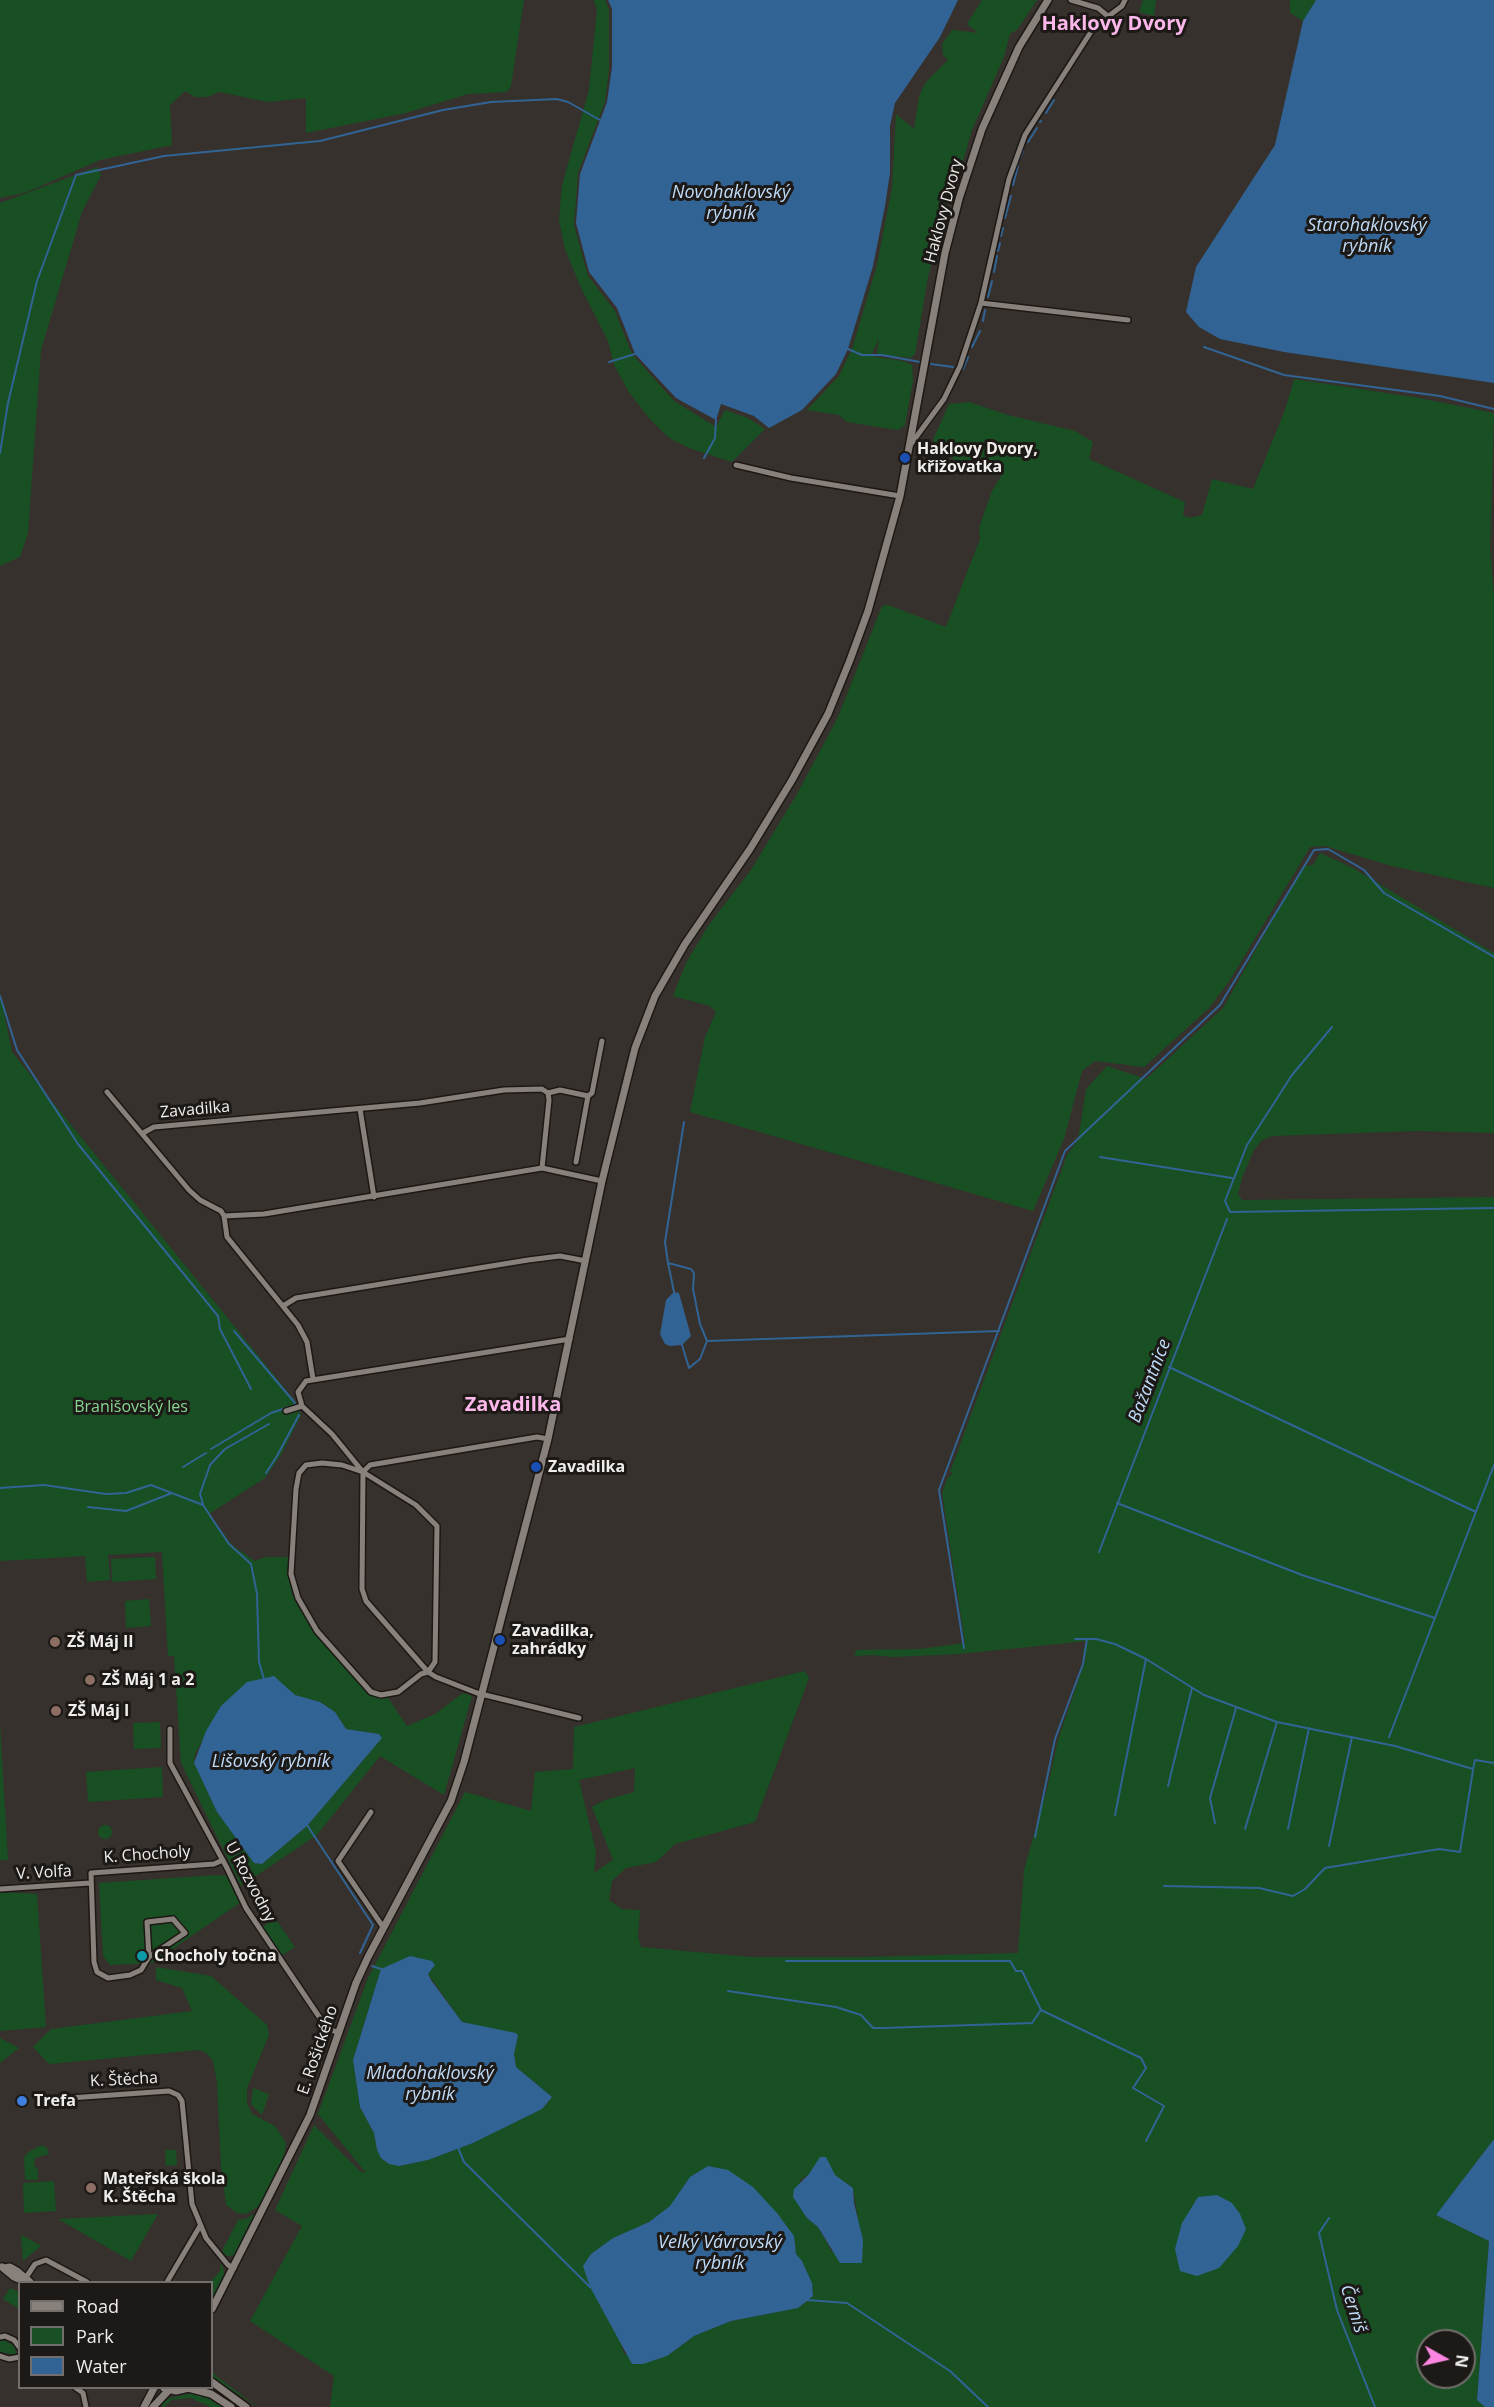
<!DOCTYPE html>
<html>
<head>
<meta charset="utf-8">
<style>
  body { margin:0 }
  #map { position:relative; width:1494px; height:2407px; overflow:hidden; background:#36312c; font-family:"Open Sans",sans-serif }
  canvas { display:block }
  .legend { position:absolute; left:18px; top:2281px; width:195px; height:108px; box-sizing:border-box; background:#1c1917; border:2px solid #716e6c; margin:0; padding:8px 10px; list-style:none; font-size:18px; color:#f1edeb }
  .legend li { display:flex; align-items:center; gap:12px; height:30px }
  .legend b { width:30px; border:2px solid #716e6c }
  .north { position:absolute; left:1416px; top:2329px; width:60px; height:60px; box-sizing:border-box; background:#1c1917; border:2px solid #716e6c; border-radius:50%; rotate:98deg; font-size:16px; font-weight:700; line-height:24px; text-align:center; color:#f1edeb }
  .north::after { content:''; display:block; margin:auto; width:21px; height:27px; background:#fd86e2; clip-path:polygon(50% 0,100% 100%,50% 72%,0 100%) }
</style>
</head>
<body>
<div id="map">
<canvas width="1494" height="2407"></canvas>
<ul class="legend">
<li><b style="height:8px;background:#87807b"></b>Road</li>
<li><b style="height:16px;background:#185023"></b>Park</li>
<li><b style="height:16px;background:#316495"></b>Water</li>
</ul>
<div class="north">N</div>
</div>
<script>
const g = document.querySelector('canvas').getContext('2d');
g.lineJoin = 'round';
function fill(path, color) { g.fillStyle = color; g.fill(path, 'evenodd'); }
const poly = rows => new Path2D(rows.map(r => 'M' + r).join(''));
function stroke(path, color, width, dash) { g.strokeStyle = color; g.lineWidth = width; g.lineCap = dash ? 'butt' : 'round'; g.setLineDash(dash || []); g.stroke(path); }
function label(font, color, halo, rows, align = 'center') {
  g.font = font + ' "Open Sans",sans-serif'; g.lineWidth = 6; g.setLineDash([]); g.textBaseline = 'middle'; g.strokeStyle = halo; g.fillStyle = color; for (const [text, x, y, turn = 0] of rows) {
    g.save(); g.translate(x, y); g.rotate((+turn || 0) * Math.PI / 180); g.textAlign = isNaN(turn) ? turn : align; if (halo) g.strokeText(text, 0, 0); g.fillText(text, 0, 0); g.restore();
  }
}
fill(poly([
  [0,0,524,0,511,86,507,92,468,94,406,113,306,133,306,98,268,102,219,92,208,97,195,97,185,91,170,105,172,145,100,160,27,192,0,198],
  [594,0,605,0,609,10,609,69,605,102,578,173,574,225,588,276,615,311,632,354,674,401,716,427,725,410,748,418,765,429,732,462,689,448,669,438,649,418,629,392,614,365,608,341,581,288,565,249,559,220,562,185,589,90,597,10],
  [982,0,1037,0,1017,30,1010,34,1004,57,972,130,957,182,949,191,928,277,915,354,911,358,877,354,879,338,871,356,903,361,912,365,913,380,905,425,898,430,847,422,839,415,807,410,839,376,852,349,877,265,892,188,896,114,914,129,919,97,925,83,948,60,943,55,942,44,952,30,978,33,967,24],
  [1143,0,1156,0,1154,16,1139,12],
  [1290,0,1316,0,1303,21,1290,13],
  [97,167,101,175,82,212,41,350,28,533,20,557,0,566,0,203],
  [1294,379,1419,398,1494,413,1490,549,1494,596,1494,888,1392,866,1325,846,1310,847,1230,980,1209,1008,1144,1067,1095,1061,1082,1071,1064,1139,1033,1211,690,1112,705,1037,716,1012,710,1006,673,996,686,963,708,926,751,870,797,794,838,717,882,606,888,605,946,627,980,539,979,528,992,491,1003,473,958,462,937,448,933,440,949,404,969,402,1008,415,1075,431,1093,442,1089,459,1185,502,1183,516,1191,518,1202,515,1212,479,1253,489,1285,410],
  [1320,853,1353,868,1494,953,1494,1133,1417,1131,1272,1136,1261,1141,1254,1150,1242,1178,1238,1194,1242,1200,1494,1197,1494,2139,1436,2215,1489,2241,1477,2399,1485,2407,330,2407,334,2376,250,2321,302,2226,275,2210,314,2125,361,2172,366,2173,318,2114,368,1978,465,1792,531,1811,535,1772,573,1769,574,1727,805,1671,809,1678,755,1822,675,1844,656,1862,626,1868,612,1881,609,1900,622,1909,640,1910,638,1936,641,1947,751,1957,862,1957,1018,1953,1024,1870,1047,1789,1058,1740,1086,1658,1083,1651,1088,1641,959,1654,893,1657,872,1655,855,1656,854,1659,856,1650,920,1649,965,1643,942,1493,948,1477,953,1474,950,1472,1067,1155,1078,1140,1086,1089,1107,1066,1146,1079,1223,1008,1303,866,1313,865],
  [635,1768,634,1792,605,1800,592,1807,613,1860,594,1873,596,1852,579,1780],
  [410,1957,435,1965,428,1974,462,2022,518,2037,514,2054,516,2067,552,2097,542,2109,473,2143,428,2160,399,2166,389,2164,381,2158,377,2150,374,2133,360,2107,353,2060,381,1969],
  [809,2174,835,2175,853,2188,858,2219,832,2252,818,2227,807,2218,800,2180],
  [670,2206,794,2236,796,2254,802,2261,812,2283,813,2296,798,2308,731,2321,694,2336,667,2356,624,2354,617,2332,603,2310,591,2254,613,2238,649,2222],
  [1428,2341,1464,2341,1464,2377,1428,2377],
  [0,993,12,1052,295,1401,301,1415,281,1455,265,1478,209,1514,232,1545,255,1561,265,1557,288,1557,292,1595,315,1633,367,1692,388,1698,407,1726,435,1714,463,1693,472,1696,444,1795,380,1756,317,1835,241,1886,181,1763,174,1656,168,1656,162,1552,108,1555,110,1580,87,1582,85,1556,0,1561],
  [295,1695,320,1702,335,1712,346,1729,379,1734,382,1738,307,1826,262,1864,254,1863,217,1812,194,1763,195,1754,221,1706],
  [155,1557,156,1579,112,1582,111,1559],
  [149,1599,151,1626,126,1628,125,1601],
  [160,1722,161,1748,134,1749,133,1723],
  [0,1724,8,1860,0,1860],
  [162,1767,163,1797,88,1802,86,1772],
  '98 1832a7 7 0 1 1 14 0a7 7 0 1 1-14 0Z',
  [217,1875,227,1876,241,1902,152,1963,110,1965,103,1956,99,1883],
  [0,1892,37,1894,46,2027,0,2031],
  [275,1918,295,1947,281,1956,262,1927],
  [156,1967,211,1976,267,2025,269,2035,247,2088,247,2103,252,2114,275,2126,286,2143,284,2156,261,2205,246,2214,237,2213,226,2205,221,2167,217,2082,213,2061,206,2053,199,2050,49,2064,33,2047,51,2029,192,2011,182,1988,156,1980],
  [0,2038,19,2048,0,2063],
  [253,2088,269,2094,262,2115,251,2104],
  [42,2145,47,2148,49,2154,35,2158,34,2165,38,2170,38,2178,37,2180,27,2180,25,2178,24,2157,30,2151],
  [165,2150,176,2150,177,2165,166,2166],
  [54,2181,56,2211,24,2213,23,2183],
  [260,2210,237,2255,227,2256,222,2251,238,2220,246,2219],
  [158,2214,131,2261,58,2219],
  [22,2235,41,2246,23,2261,21,2236],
  [221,2262,225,2275,212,2301,210,2282,220,2271],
  [10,2288,19,2292,19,2309,3,2299],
  [3,2339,15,2347,16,2355,0,2352,0,2340],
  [212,2370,216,2376,258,2407,214,2379],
  [193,2393,204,2395,224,2407,211,2407,191,2398,171,2400,164,2407,159,2405,166,2399]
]), '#185023');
fill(poly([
  [608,0,958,0,940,37,895,103,890,126,890,173,885,206,873,266,848,349,836,374,802,410,769,428,754,416,721,404,716,420,676,398,635,354,617,308,589,272,576,223,580,174,607,102,612,67,612,9],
  [1316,0,1494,0,1494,383,1284,352,1220,339,1199,327,1186,312,1196,267,1275,145,1303,21],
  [674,1292,679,1293,691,1336,682,1345,670,1346,665,1344,660,1334,666,1300],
  [274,1676,295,1695,320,1702,335,1712,346,1729,379,1734,382,1738,307,1826,262,1864,254,1863,217,1812,194,1763,206,1731,221,1706,247,1682],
  [410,1956,432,1961,435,1965,428,1974,431,1980,462,2022,516,2033,518,2036,514,2054,516,2067,552,2097,542,2109,473,2143,428,2160,399,2166,389,2164,381,2158,377,2150,374,2133,360,2107,353,2060,381,1969],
  [1494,2139,1494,2407,1485,2407,1477,2400,1489,2241,1436,2215],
  [820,2157,826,2157,835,2175,853,2188,854,2203,863,2240,862,2263,840,2263,818,2227,807,2218,793,2197,794,2189,809,2174],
  [708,2166,728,2170,753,2187,777,2213,794,2236,796,2254,802,2261,812,2283,813,2296,798,2308,731,2321,694,2336,667,2356,643,2364,632,2364,590,2287,583,2266,591,2254,613,2238,649,2222,670,2206,690,2177],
  [1217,2195,1232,2203,1240,2214,1246,2229,1238,2246,1219,2268,1197,2276,1180,2271,1175,2249,1182,2223,1198,2197]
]), '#316495');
stroke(poly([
  [1046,113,1054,100],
  [1040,122,1041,121],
  [1028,142,1037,128],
  [1020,158,1023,151],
  [1013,185,1018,166],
  [1005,218,1011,196],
  [1001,236,1003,228],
  [998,251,1000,243],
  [994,272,997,256],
  [988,297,992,281],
  [983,321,985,310],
  [972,347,980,331],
  [1204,347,1284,375,1440,396,1494,409],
  [848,349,862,355,882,355,920,362],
  [609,362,635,354],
  [931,364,953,367],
  [963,369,968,357],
  [0,453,8,403,37,281,76,175,164,156,320,141,443,110,491,102,557,99,568,102,600,120],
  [704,458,715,438,716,420],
  [0,996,17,1050,78,1144,218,1316,220,1329,251,1389],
  [1332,1027,1292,1075,1247,1145,1225,1201,1230,1212,1494,1208],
  [684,1122,665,1242,668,1263,691,1269,694,1273,693,1289,700,1324,707,1341,999,1331],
  [1100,1157,1232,1178],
  [668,1263,674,1292],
  [234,1331,295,1403],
  [682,1345,689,1368,700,1359,707,1341],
  [1169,1367,1476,1512],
  [211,1449,271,1413,289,1407],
  [183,1467,206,1453],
  [266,1473,277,1456,299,1415],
  [0,1488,44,1485,106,1494,126,1493,151,1485,203,1505,229,1544,251,1564,257,1594,259,1662,264,1679],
  [1117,1503,1302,1575,1435,1618],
  [203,1504,200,1494,210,1465,225,1449,269,1424],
  [88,1507,126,1511,172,1493],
  [1099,1552,1227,1219],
  [1075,1639,1096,1639,1115,1644,1146,1659,1204,1695,1277,1722,1395,1746,1473,1769,1475,1760,1494,1763],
  [964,1648,939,1490,1065,1151,1220,1005,1314,850,1328,849,1347,860,1364,870,1384,893,1494,957],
  [1389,1737,1494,1465],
  [1168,1786,1192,1688],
  [1115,1815,1146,1659],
  [1215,1823,1210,1798,1236,1708],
  [307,1825,373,1925,360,1953],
  [1245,1829,1277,1722],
  [1288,1829,1309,1728],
  [1035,1837,1055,1739,1083,1664,1087,1639],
  [1329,1846,1352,1737],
  [1164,1886,1259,1888,1293,1896,1305,1889,1325,1868,1439,1849,1460,1852,1473,1770],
  [786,1961,1010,1961,1016,1971,1022,1971,1041,2010],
  [372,1966,381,1969],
  [728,1991,836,2007,861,2015,873,2028,883,2028,1032,2023,1041,2010,1141,2058,1146,2068,1133,2088,1164,2106,1146,2141],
  [457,2145,464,2162,590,2287,593,2287],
  [1329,2218,1319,2233,1337,2310,1375,2407],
  [807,2300,847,2303,950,2371,988,2407]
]), '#316495', 2);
const minor = poly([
  [1071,0,1098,8,1109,17],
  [981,303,1128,320],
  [911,444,944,399,960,366,981,303,1009,179,1025,135,1094,27,1122,6,1125,0],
  [736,465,791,478,900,496],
  [107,1092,189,1190,200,1200,221,1211,224,1216,227,1237,298,1325,307,1342,313,1379],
  [548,1093,560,1090,588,1096],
  [360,1109,374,1197],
  [143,1133,154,1127,420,1103,504,1090,542,1089,548,1093,549,1100,542,1168],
  [576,1162,588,1096,592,1093,602,1041],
  [224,1216,264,1214,542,1168,602,1181],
  [283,1306,296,1298,528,1260,560,1256,586,1261],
  [570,1339,306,1381,298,1392,302,1406,332,1434,363,1472,362,1589,366,1601,428,1672,436,1677,477,1693,579,1718],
  [286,1411,302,1406],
  [322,1463,342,1465,363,1472,416,1505,437,1526,435,1662,428,1672,421,1674,398,1692,381,1695,371,1692,317,1631,298,1598,291,1574,296,1489,299,1473,306,1465,322,1463],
  [363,1472,370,1465,537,1437,548,1439],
  [170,1729,170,1763,227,1868,246,1908,326,2027,338,2033],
  [371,1812,338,1861,383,1927],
  [0,1889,90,1883],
  [173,1919,185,1933,149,1957,147,1922,173,1919],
  [149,1957,141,1970,130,1975,108,1978,97,1972,94,1962,91,1873,214,1864,223,1860],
  [62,2096,70,2098,169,2091,178,2095,182,2101,192,2204,206,2238,228,2265,234,2268],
  [25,2279,35,2264,46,2260,87,2282],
  [167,2282,200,2226],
  [0,2337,5,2336,14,2340,20,2348],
  [0,2356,9,2359,20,2357],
  [76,2388,83,2393,86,2407]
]);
const tertiary = poly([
  [2,2267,14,2277,21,2280,24,2279],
  [4,2268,10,2267,17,2271,30,2282],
  [212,2309,310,2115,356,1983,368,1957,451,1801,464,1762,548,1439,602,1181,635,1048,655,996,685,944,750,849,792,780,828,714,850,660,868,611,900,496,945,253,959,199,982,129,1019,47,1048,0],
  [212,2382,246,2407],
  [164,2388,176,2391,189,2388],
  [188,2388,211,2394,231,2407],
  [144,2407,154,2388],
  [153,2407,169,2390]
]);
stroke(minor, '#1d1815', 8);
stroke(tertiary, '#1d1815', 10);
stroke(minor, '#87807b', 5);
stroke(tertiary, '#87807b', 7);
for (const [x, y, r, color] of [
  [905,458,6,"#1a4fb4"],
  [536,1467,6,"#1a4fb4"],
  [500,1640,6,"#1a4fb4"],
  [55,1642,6,"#8d6e63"],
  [90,1680,6,"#8d6e63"],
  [56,1711,6,"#8d6e63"],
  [142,1956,6,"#0f9aa8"],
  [22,2101,6,"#3f7fe0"],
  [91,2188,6,"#8d6e63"]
]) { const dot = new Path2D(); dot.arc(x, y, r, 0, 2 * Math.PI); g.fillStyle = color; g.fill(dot); stroke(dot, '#1c1917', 2); }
label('16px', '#f1edeb', '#1c1917', [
  ["Haklovy Dvory",944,211,-75],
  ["Zavadilka",195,1110,-5],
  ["K. Chocholy",147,1855,-4],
  ["V. Volfa",44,1873,-3],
  ["U Rozvodny",250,1882,62],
  ["E. Rošického",318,2050,-71],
  ["K. Štěcha",124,2080,-3]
]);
label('bold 16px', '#f1edeb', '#1c1917', [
  ["Haklovy Dvory,",917,449],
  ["křižovatka",917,467],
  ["Zavadilka",548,1467],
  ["Zavadilka,",512,1631],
  ["zahrádky",512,1649],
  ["ZŠ Máj II",67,1642],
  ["ZŠ Máj 1 a 2",102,1680],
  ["ZŠ Máj I",68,1711],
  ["Chocholy točna",154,1956],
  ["Trefa",34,2101],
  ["Mateřská škola",103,2179],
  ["K. Štěcha",103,2197]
], 'left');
label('16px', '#87d690', '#1c1917', [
  ["Branišovský les",131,1407]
]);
label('italic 18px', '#bfdbf8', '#1c1917', [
  ["Novohaklovský",731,193],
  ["rybník",731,214],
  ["Starohaklovský",1367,226],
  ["rybník",1367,247],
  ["Bažantnice",1150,1381,-69],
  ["Lišovský rybník",271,1762],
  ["Mladohaklovský",430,2074],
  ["rybník",430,2095],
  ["Velký Vávrovský",720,2243],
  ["rybník",720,2264],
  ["Černiš",1353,2309,72]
]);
label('bold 20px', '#fcb8ea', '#1c1917', [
  ["Haklovy Dvory",1114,24],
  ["Zavadilka",513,1405]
]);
</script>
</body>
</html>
